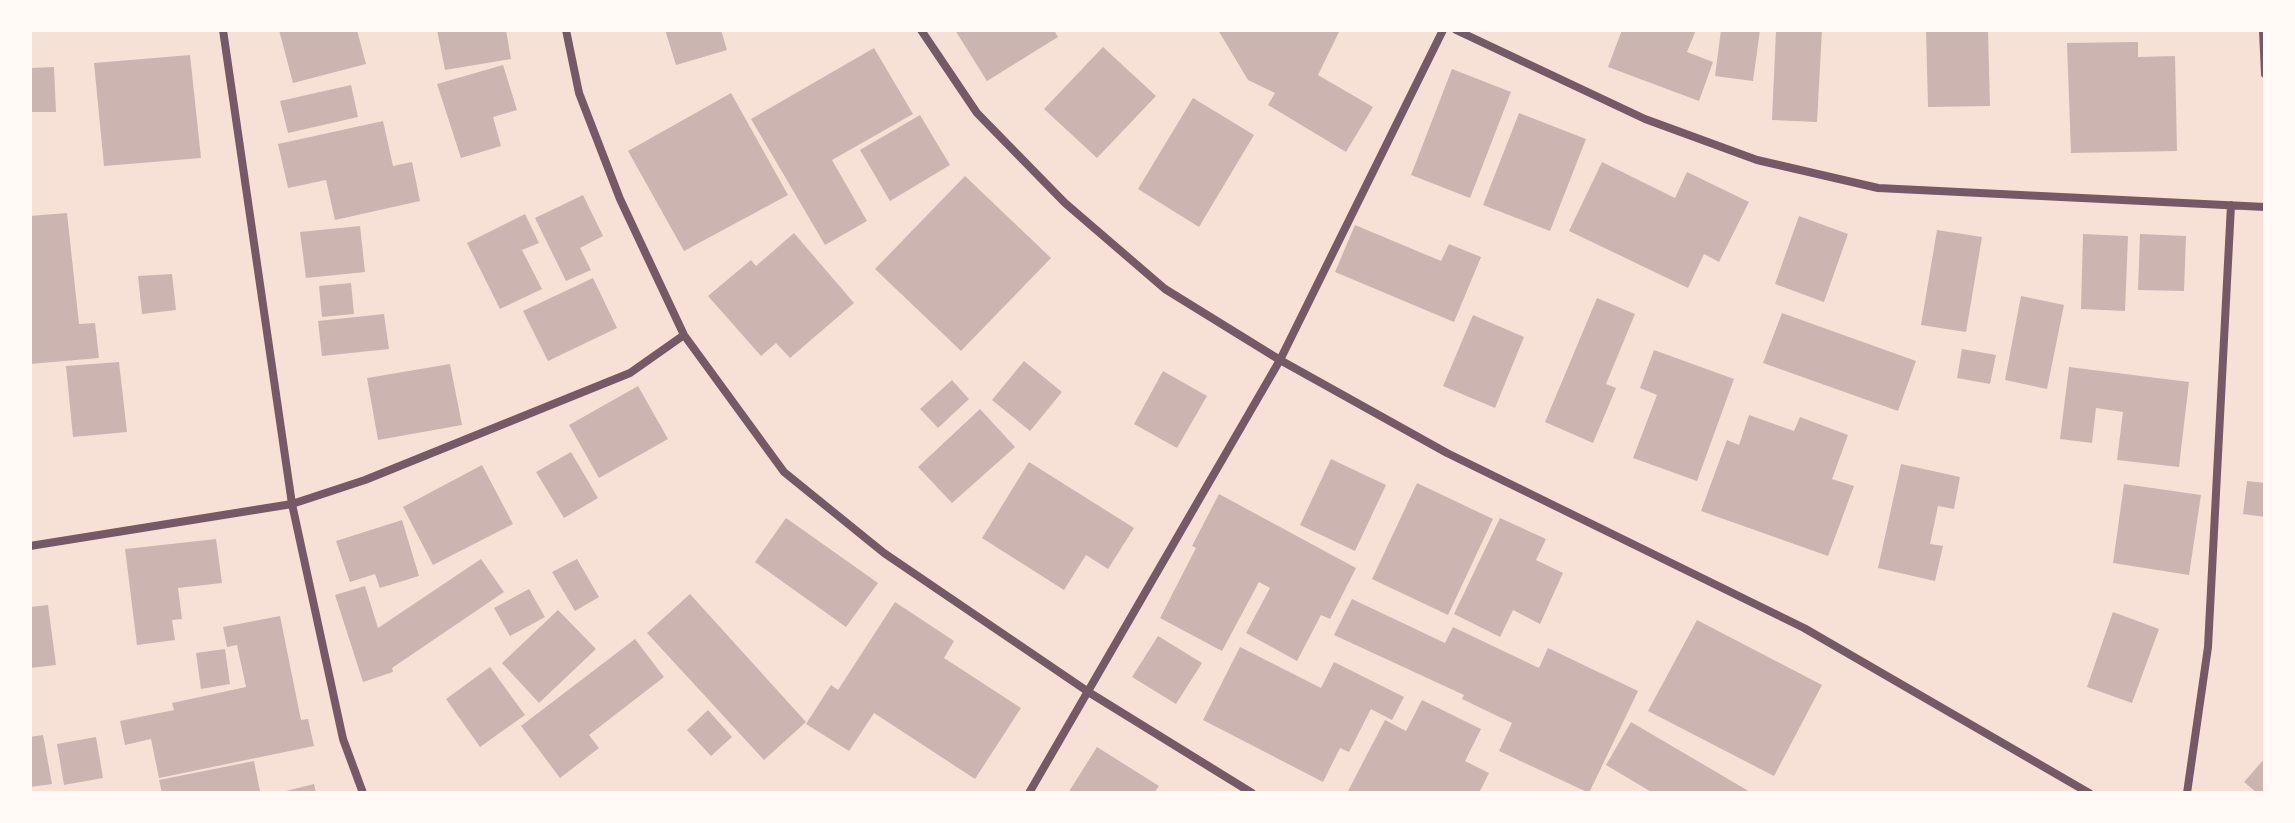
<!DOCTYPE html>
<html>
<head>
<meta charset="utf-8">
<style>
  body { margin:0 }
  #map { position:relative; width:2295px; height:823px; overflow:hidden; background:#f7e1d7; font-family:Georgia,serif }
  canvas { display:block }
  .frame { position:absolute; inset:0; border:32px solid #fffaf5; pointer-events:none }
</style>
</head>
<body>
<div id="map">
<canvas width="2295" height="823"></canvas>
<div class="frame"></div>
</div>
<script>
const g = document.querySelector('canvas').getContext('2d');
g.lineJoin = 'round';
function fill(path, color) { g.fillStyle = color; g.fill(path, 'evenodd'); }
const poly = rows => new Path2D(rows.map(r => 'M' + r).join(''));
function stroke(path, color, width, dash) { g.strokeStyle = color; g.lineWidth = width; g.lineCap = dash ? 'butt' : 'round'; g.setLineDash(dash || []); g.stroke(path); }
fill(poly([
  [279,30,357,30,366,64,293,83],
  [437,30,506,30,511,59,445,70],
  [665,30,721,30,727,50,676,65],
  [955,30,1054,30,1058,37,987,81],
  [1218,30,1340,30,1318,75,1373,107,1346,152,1268,105,1275,93,1248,80],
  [1622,30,1696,30,1687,52,1713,62,1699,101,1608,67],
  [1721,30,1760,30,1753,81,1715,76],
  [1776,30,1822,30,1817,122,1772,120],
  [1926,30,1988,30,1990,106,1928,107],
  [2138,42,2138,57,2175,56,2177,151,2071,153,2067,43],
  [1103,47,1156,96,1097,158,1044,109],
  [874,48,913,114,832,160,867,221,825,245,751,119],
  [190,55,201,158,104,166,94,63],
  [503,65,517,110,493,117,501,146,461,158,437,84],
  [54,67,56,112,30,112,30,68],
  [1452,69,1511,92,1470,198,1411,175],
  [351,85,358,117,288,133,280,101],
  [731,93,788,195,684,251,628,151],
  [1193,98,1254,135,1199,227,1138,189],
  [1519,113,1586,139,1550,231,1483,205],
  [920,115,950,165,890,201,860,150],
  [383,121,393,166,412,162,420,201,335,220,326,180,288,188,278,144],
  [1602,162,1675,198,1687,172,1749,202,1719,262,1704,254,1688,288,1569,231],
  [965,176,1051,258,961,351,875,269],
  [583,195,603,236,580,248,591,270,566,281,535,218],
  [67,213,79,324,95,323,99,358,30,364,30,216],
  [525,214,539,243,522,250,542,289,500,309,467,243],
  [1799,216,1848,234,1824,302,1775,284],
  [1355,225,1441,261,1449,244,1481,257,1454,322,1335,272],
  [360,226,365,272,306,278,300,232],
  [1937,230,1982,237,1966,332,1921,325],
  [794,233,854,303,790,358,776,343,761,356,708,296,751,260,756,266],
  [2083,234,2128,236,2125,311,2081,309],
  [2140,234,2186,236,2184,291,2138,290],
  [172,274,176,310,142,314,138,276],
  [593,278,617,328,548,361,523,311],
  [351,283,354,314,322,317,319,286],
  [2021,296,2064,305,2047,389,2005,380],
  [1597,298,1635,314,1606,384,1616,388,1593,443,1545,422],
  [1782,313,1916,361,1898,411,1763,363],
  [384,314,389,349,322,356,318,321],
  [1473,315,1524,337,1495,408,1443,386],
  [1962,349,1996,355,1990,384,1957,378],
  [1654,350,1734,379,1697,481,1633,458,1657,395,1640,388],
  [1024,361,1062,392,1030,431,992,400],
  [119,362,127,432,73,437,66,366],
  [450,364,462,425,378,440,367,378],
  [2069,367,2189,382,2179,467,2117,460,2123,412,2096,408,2092,443,2060,439],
  [1163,371,1207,396,1177,448,1134,424],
  [952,380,969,399,938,428,920,409],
  [638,386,668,439,599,478,569,425],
  [980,409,1015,447,952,503,918,467],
  [1749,415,1794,431,1800,417,1848,435,1832,479,1854,486,1828,556,1701,511,1727,440,1739,445],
  [571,452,598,498,564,518,536,472],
  [1331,459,1386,485,1355,551,1300,525],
  [1029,462,1134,528,1108,569,1086,555,1064,590,982,538],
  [1901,464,1960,477,1954,509,1938,506,1930,544,1943,546,1935,581,1878,568],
  [482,465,513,524,433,565,403,507],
  [2247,481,2265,483,2265,517,2243,514],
  [1417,483,1493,519,1448,615,1372,579],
  [2124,484,2201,495,2189,575,2113,563],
  [1219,494,1356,568,1330,619,1321,615,1297,661,1246,633,1270,588,1259,582,1222,651,1160,618,1196,548,1192,546],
  [786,518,878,583,846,627,755,562],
  [1500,518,1546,539,1536,560,1563,573,1540,624,1513,610,1500,637,1454,614],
  [402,520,419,576,380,588,375,574,350,582,336,541],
  [216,539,222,583,178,588,182,619,172,620,175,640,137,645,125,549],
  [481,559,504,592,392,668,393,672,363,682,335,595,365,586,378,628],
  [577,559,599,597,575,611,552,572],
  [529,589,545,617,510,636,494,608],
  [690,594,806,722,764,760,647,633],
  [1352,599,1445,643,1453,627,1539,668,1548,648,1638,691,1589,793,1499,751,1512,723,1462,699,1464,695,1334,635],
  [895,602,954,641,944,658,1021,708,975,779,874,713,849,751,806,724,831,685,838,690],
  [48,605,56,665,30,668,30,607],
  [558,610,596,649,539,703,502,663],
  [2113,612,2159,629,2132,703,2087,687],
  [280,616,301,720,308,719,314,746,159,778,151,739,125,745,120,721,174,710,172,703,246,687,237,645,227,647,223,627],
  [1697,620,1822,685,1774,776,1648,711],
  [1158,636,1202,663,1176,704,1132,677],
  [635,639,664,677,589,735,599,748,560,778,521,726],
  [1240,647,1321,688,1334,662,1404,697,1392,720,1371,709,1349,752,1340,748,1323,782,1203,720],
  [225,649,230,684,201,689,196,653],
  [490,667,525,715,480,747,446,699],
  [1422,700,1481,729,1465,761,1489,773,1479,793,1347,793,1385,720,1406,731],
  [708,710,732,737,711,756,687,730],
  [1631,722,1752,793,1653,793,1606,765],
  [43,735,52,784,30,787,30,737],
  [96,737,103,778,64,785,57,744],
  [1097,747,1159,786,1154,793,1068,793],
  [2265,758,2265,793,2257,793,2244,782],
  [254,761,260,791,162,793,159,780],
  [314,784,316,793,282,793,282,792]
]), '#ccb4b1');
stroke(poly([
  [223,30,292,504,343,739,363,793],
  [566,30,579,93,620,199,684,335,784,472,884,553,1090,693,1252,793],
  [921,30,977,113,1065,203,1165,289,1280,360,1447,453,1804,628,2089,793],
  [1456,30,1645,119,1757,160,1878,188,2265,207],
  [2263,30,2265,74],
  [30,546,292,504,365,480,630,373,684,335],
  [1029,793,1280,360,1443,30],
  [2187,793,2208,647,2231,205]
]), '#755966', 8);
</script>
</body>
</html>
